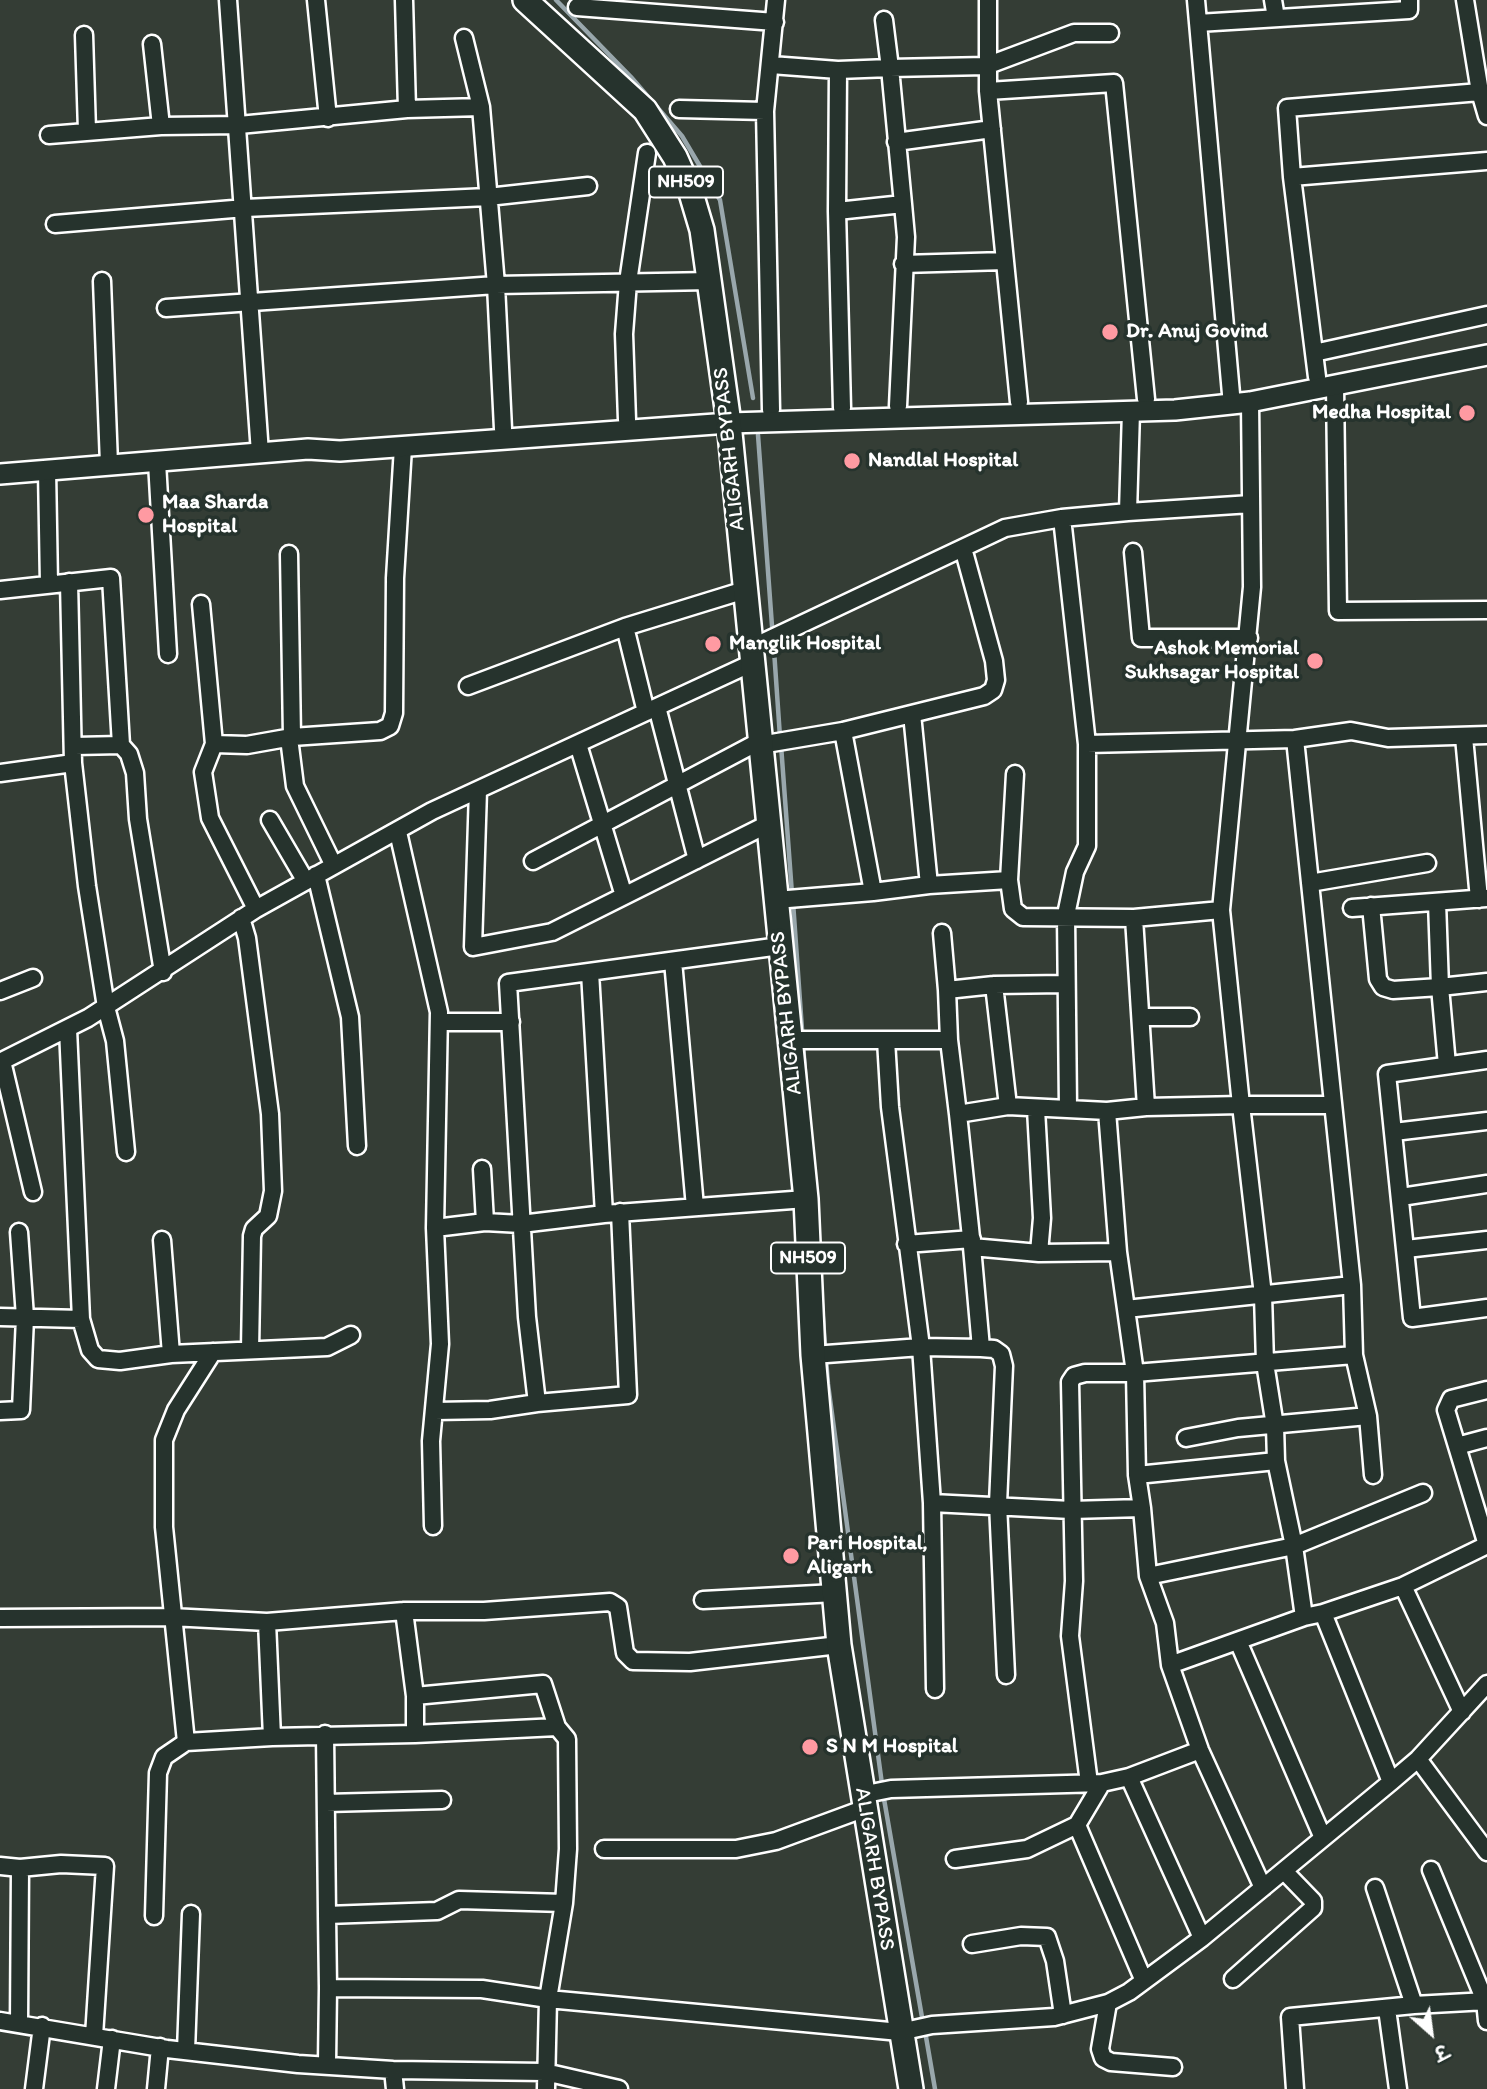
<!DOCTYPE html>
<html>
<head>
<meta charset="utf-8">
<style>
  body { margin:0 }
  #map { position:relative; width:1487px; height:2089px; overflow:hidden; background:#343d35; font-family:Itim,"Playpen Sans Deva",sans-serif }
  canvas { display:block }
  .north { position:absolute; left:1396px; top:1998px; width:70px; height:70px; -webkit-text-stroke:5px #26332d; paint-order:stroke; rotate:152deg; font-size:19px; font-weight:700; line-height:28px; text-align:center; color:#fff }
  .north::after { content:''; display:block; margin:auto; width:24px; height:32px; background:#fff; clip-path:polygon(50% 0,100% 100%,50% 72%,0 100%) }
</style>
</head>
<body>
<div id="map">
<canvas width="1487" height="2089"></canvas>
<div class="north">उ</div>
</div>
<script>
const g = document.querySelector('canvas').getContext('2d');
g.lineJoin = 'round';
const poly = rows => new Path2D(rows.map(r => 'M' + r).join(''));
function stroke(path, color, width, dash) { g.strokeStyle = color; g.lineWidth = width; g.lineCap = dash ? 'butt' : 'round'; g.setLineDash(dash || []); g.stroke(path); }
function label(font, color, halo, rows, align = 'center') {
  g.font = font + ' Itim,sans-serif'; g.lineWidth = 7; g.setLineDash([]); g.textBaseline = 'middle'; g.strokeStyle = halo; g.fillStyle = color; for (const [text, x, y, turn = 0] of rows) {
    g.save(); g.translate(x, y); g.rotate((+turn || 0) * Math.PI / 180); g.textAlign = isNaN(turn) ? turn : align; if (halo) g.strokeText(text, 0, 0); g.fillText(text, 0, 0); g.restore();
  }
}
stroke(poly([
  [556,0,631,77,682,136,720,200,753,398],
  [758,435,772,626],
  [774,650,780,737],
  [781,745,792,894],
  [793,902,806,1086],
  [821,1293,828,1384,884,1799,923,2023],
  [925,2031,935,2089]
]), '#99a7ac', 4.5);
const minor = poly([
  [228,0,260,453],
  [316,0,328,118],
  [404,0,407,109],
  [988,0,988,91,1019,402],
  [1196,0,1232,405],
  [1273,0,1276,18],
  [1465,0,1480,92,1487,116],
  [577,7,775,22],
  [884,20,890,68,986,66,1074,33,1110,33],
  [1198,23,1409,10,1409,0],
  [84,35,87,131],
  [464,38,481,107,496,285,503,429],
  [152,44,161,126],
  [771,65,838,70,890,68,903,204,837,211],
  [838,70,837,211,842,408],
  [988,91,1114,83,1146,399],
  [679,109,765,111],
  [49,135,161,126,239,125,407,109,481,107],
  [896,142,992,129],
  [1292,177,1487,161],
  [55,224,245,208,488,197,588,186],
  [903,264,1005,261],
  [102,281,109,464],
  [166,308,496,285,711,281],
  [1314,353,1487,315],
  [1317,377,1292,177,1287,108,1480,92],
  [1335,387,1338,611,1487,610],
  [1250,402,1252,587,1221,910,1241,1105,1332,1105],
  [898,406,906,237,903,204],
  [771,410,765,111,776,0],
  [627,420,624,334,628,282,647,153],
  [157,462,168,654],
  [47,470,49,584],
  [1128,512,1251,504],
  [1062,518,1087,744,1295,739,1352,1285,1354,1355,1368,1416,1238,1428,1186,1438],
  [1133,552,1141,638,1249,638],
  [289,554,292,737,380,731,390,726,394,713,395,578,403,447],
  [69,582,73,763],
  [0,590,111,578,121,745,129,754,135,773,138,819,163,972],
  [201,604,214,744],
  [625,627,646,712],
  [751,648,1005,528,1062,518,1128,512,1131,411],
  [468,686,625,627,745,590],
  [657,707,697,860],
  [1464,737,1479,899],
  [289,738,295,786,333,864],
  [1295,739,1351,731,1388,738,1487,735],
  [578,744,624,896],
  [760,745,843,731,984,696,993,690,996,680,994,661,963,548],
  [75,746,121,745],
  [0,773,73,763,87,886,106,1007,115,1041,126,1152],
  [478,790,473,947,552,932,768,824],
  [270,820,305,880],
  [398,832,439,1012,435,1228],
  [533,861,760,741],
  [316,875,350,1017,357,1146],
  [1009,880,1013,909,1023,917,1134,918,1221,910],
  [1310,883,1427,863],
  [929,885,1009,880,1015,774],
  [873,892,929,885,912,714],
  [776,900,873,892,843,731],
  [1371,906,1378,979,1383,987,1393,990,1440,987,1437,902],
  [1352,908,1487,898],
  [256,909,210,818,203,772,214,744,247,745,292,737],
  [241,918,247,938,270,1114,273,1191,268,1216,254,1229,252,1236,250,1350],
  [1134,918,1146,1107,1241,1105,1263,1295,1265,1363,1275,1426,1276,1461,1294,1546,1304,1617,1323,1613,1391,1782],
  [942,933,947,990],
  [673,961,695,1207],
  [590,972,604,1214],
  [994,985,1008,1106],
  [0,991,33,978],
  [1141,1017,1190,1017],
  [439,1022,511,1022],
  [68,1029,81,1319,90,1350,98,1359,120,1361,171,1354,327,1347,351,1335],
  [790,1040,949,1040,958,1114],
  [886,1040,890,1107,921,1347,932,1503,935,1689],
  [949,1040,947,990,994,985,1064,984],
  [1487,1060,1387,1074,1412,1318,1487,1308],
  [2,1061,33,1192],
  [0,1062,88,1018,256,909,432,811,752,663],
  [1447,1065,1440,987,1487,982],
  [1068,1108,1066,915,1075,872,1087,846,1087,744],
  [1036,1109,1042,1218,1039,1253],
  [1394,1132,1487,1121],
  [482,1169,485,1222],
  [1401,1197,1487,1184],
  [620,1212,628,1395,537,1403,527,1317,508,983,780,946],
  [162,1240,171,1354],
  [906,1244,972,1239],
  [972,1247,958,1114,1008,1106,1107,1111,1146,1107],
  [1406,1249,1487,1240],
  [1126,1309,1352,1285],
  [0,1317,81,1319],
  [981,1348,972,1247,1039,1253,1118,1252],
  [813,1355,921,1347,981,1348,994,1349,1001,1354,1004,1366,998,1504,1006,1675],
  [1487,1390,1451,1399,1446,1410,1487,1545],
  [0,1411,21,1410,25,1317,19,1232],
  [435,1411,490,1410,537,1403],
  [1368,1416,1373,1475],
  [1457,1446,1487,1438],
  [1137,1475,1276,1461],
  [932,1503,1071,1510,1142,1508,1137,1475,1135,1373,1354,1355],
  [1142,1508,1148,1576,1165,1623,1170,1665,1200,1750,1263,1888],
  [433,1526,431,1441,440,1344,435,1228,485,1222,521,1224,604,1214,806,1199],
  [1148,1576,1294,1546,1423,1493],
  [1403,1586,1462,1712],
  [703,1600,835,1593],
  [404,1611,415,1696],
  [1323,1613,1403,1586,1487,1545],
  [0,1618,171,1617,267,1622,404,1611,484,1611,610,1602,618,1607,625,1653,633,1661,690,1662,839,1645],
  [1238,1641,1323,1838],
  [1170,1665,1304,1617],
  [325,1734,327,1915,437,1911,459,1900,564,1903],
  [415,1734,557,1727],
  [272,1737,415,1734,415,1696,543,1684,557,1727,567,1739,568,1849,564,1903,548,1999,546,2089],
  [186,1742,164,1527,164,1440,176,1410,213,1352],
  [1418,1759,1487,1852],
  [1129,1777,1202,1938],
  [1089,1783,1070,1636,1074,1581,1070,1382,1074,1376,1085,1373,1135,1373,1118,1252,1107,1111],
  [1102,1783,1077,1825,1144,1981],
  [861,1795,891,1789,1102,1783,1129,1777,1200,1750],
  [326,1803,442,1800],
  [604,1849,736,1849,776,1841,863,1809],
  [955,1859,1027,1849,1077,1825],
  [0,1866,20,1868,19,2024],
  [20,1868,61,1864,105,1866,94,2036],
  [1431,1870,1485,2001,1487,2021],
  [327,1915,328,1988],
  [154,1916,158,1773,164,1757,186,1742,272,1737,267,1622],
  [972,1944,1021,1936,1047,1937,1055,1961,1063,2015],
  [1233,1979,1313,1908,1313,1901,1284,1871],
  [1108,2003,1100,2049,1103,2058,1111,2062,1173,2067],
  [1414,2005,1487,2001],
  [1387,2009,1398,2089],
  [0,2021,167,2049,298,2064,393,2070,545,2072,619,2089],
  [186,2051,191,1914],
  [327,2063,328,1988,482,1989,548,1999,900,2032,932,2025,1054,2017,1108,2003,1129,1992,1202,1938,1391,1782,1418,1759,1487,1684],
  [393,2070,395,2089],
  [34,2089,42,2026],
  [106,2089,112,2039],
  [156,2089,160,2047],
  [1295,2089,1290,2017,1414,2005,1375,1888]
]);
const major = poly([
  [0,474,308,449,340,451,729,423,1175,410,1250,402,1487,355]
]);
const highway = poly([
  [525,0,645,110,675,157,691,193,702,230,729,423,806,1199,813,1355,839,1645,911,2089]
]);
stroke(minor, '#fff', 21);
stroke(major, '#fff', 24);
stroke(highway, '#fff', 28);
stroke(minor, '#26332d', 16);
stroke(major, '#26332d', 19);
stroke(highway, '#26332d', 23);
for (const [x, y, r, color] of [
  [1110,332,9,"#ff9aa2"],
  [1467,413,9,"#ff9aa2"],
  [852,461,9,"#ff9aa2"],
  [146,515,9,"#ff9aa2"],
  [713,644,9,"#ff9aa2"],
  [1315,661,9,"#ff9aa2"],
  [791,1556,9,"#ff9aa2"],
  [810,1747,9,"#ff9aa2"]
]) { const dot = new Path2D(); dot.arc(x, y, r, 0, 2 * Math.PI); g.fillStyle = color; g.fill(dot); stroke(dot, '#26332d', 2.5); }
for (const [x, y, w] of [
  [686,182,74],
  [808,1258,74]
]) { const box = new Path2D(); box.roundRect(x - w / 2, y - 15.5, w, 31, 5); g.fillStyle = '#26332d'; g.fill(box); stroke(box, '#fff', 2); }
label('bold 19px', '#fff', null, [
  ["NH509",686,182],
  ["NH509",808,1258]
]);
label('bold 21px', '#fff', '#26332d', [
  ["Dr. Anuj Govind",1126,332],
  ["Medha Hospital",1451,413,"right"],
  ["Nandlal Hospital",868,461],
  ["Maa Sharda",162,503],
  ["Hospital",162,527],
  ["Manglik Hospital",729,644],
  ["Ashok Memorial",1299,649,"right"],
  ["Sukhsagar Hospital",1299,673,"right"],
  ["Pari Hospital,",807,1544],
  ["Aligarh",807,1568],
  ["S N M Hospital",826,1747]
], 'left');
label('21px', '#fff', '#26332d', [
  ["ALIGARH BYPASS",730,449,-96],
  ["ALIGARH BYPASS",787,1013,-96],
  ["ALIGARH BYPASS",874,1869,81]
]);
</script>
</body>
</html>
